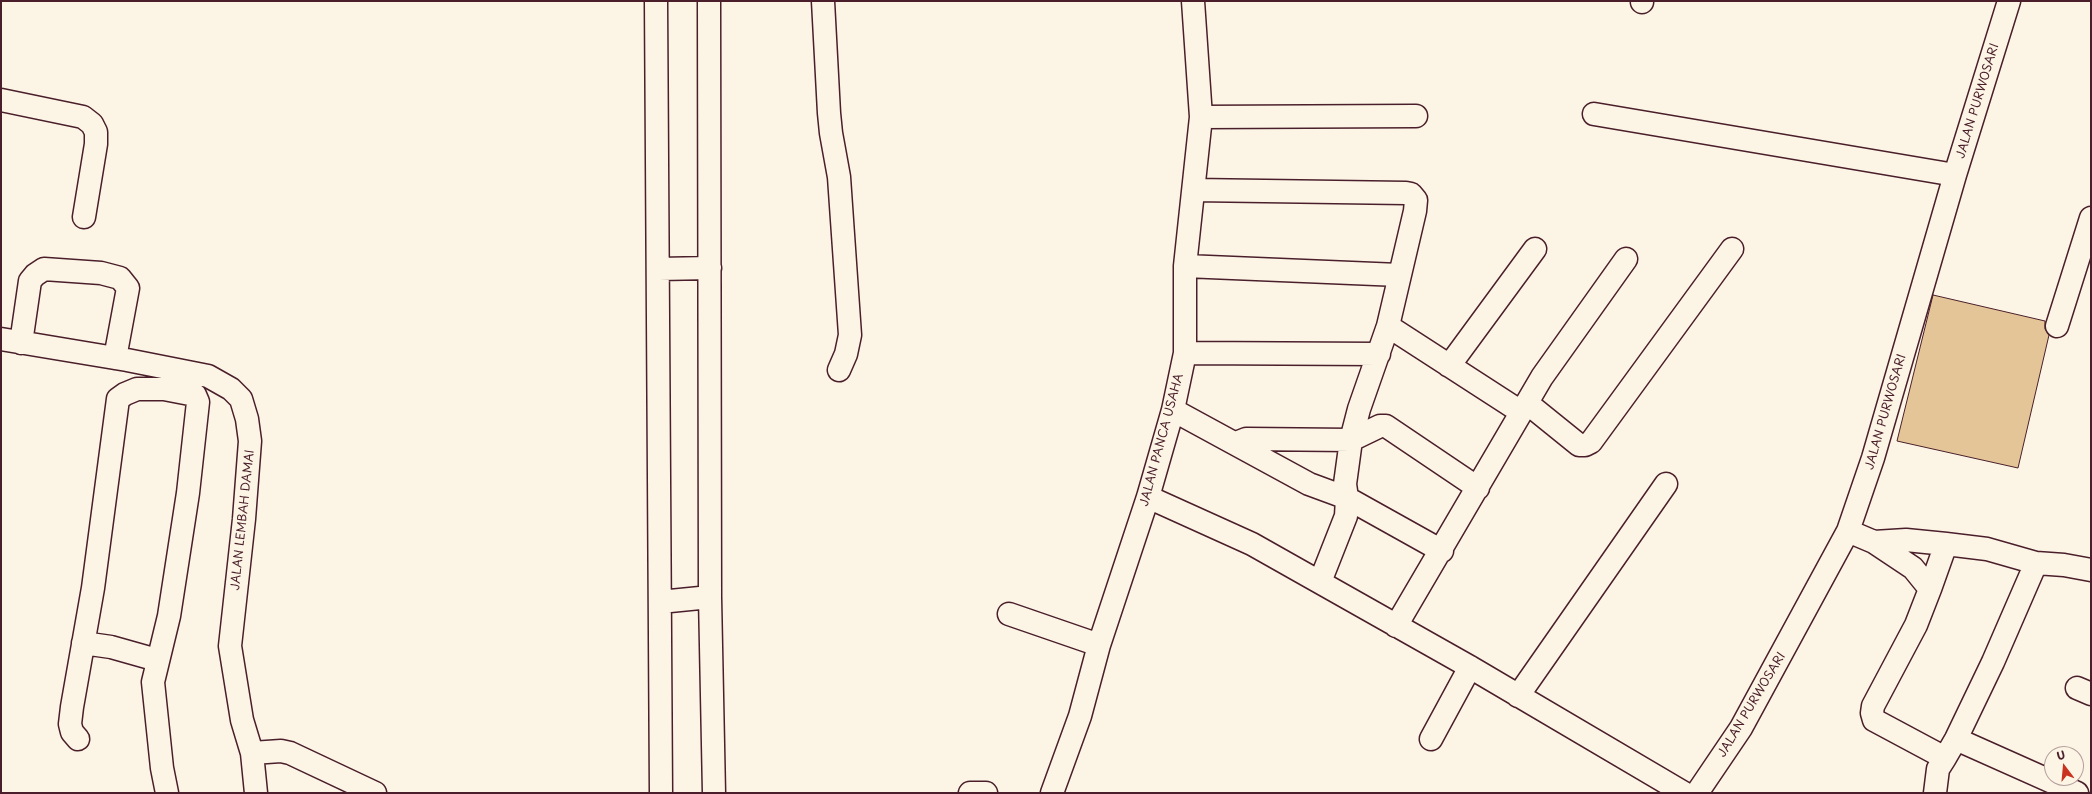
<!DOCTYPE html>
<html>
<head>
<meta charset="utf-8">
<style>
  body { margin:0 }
  #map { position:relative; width:2092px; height:794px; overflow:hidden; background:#fcf5e5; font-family:"Playpen Sans",sans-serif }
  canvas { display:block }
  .frame { position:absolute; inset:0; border:2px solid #4a1f2b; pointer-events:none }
  .north { position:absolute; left:2044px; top:746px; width:40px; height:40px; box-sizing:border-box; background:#fcf5e5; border:1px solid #b59f9b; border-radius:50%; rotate:344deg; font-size:11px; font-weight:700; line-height:16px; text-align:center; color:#4a1f2b }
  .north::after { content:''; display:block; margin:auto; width:14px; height:18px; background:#c8321e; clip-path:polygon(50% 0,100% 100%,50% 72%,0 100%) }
</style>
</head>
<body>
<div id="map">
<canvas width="2092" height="794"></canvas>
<div class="frame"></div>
<div class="north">U</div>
</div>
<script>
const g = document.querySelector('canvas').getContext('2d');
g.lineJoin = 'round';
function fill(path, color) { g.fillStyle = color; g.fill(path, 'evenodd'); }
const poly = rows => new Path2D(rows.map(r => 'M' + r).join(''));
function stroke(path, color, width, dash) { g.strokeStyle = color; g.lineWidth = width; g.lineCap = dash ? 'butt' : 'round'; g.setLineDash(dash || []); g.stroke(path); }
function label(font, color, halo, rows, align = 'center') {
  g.font = font + ' "Playpen Sans",sans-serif'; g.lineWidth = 3; g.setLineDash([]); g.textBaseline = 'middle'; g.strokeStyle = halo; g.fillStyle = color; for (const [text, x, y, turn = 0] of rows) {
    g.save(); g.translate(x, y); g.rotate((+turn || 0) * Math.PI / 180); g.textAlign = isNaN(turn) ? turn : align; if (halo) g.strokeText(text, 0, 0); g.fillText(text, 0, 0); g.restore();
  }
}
const building = poly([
  [1933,295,2045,321,2045,329,2049,335,2018,468,1897,441,1933,295]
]);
fill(building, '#e4c597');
stroke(building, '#4a1f2b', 1);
const minor = poly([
  [656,1,661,793],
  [709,1,710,597,714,793],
  [823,1,829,113,831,133,839,177,850,335,846,354,839,370],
  [1642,2,1642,1],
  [1,100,83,117,92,124,96,132,96,144,84,217],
  [1594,114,1955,175],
  [1201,117,1416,116],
  [1194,190,1406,193,1411,194,1416,200,1415,211,1388,326,1359,409,1351,440,1345,484,1347,498,1346,516,1320,582],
  [1185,266,1399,275],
  [659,269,710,268],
  [1388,326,1521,412],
  [2057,326,2091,218],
  [1,339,127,360,208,376,231,389,241,399,247,419,250,441,244,519,230,646,242,720,252,753,256,793],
  [21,343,30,281,35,275,44,269,101,273,120,278,128,288,115,358],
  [1185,353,1379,354],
  [1449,366,1535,249],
  [1527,403,1579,445,1585,445,1591,442,1732,249],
  [1173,410,1309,484,1347,498,1442,551],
  [1236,443,1246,439,1351,440,1380,426,1386,426,1478,488],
  [1148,497,1252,544,1470,667,1684,793],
  [1848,531,1874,542,1913,568,1930,589,1916,625,1873,706,1872,713,1874,720,1945,758,1956,739,1993,662,2036,563,1987,549,1946,544,1906,540,1874,542],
  [2036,563,2064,565,2091,570],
  [1930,589,1946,544],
  [660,602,710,597],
  [1009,614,1099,645],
  [1396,626,1542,377,1626,259],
  [83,643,111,647,157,660],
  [2077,688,2091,694],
  [1518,696,1666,484],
  [78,739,72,732,70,724,72,707,93,588,118,399,125,394,137,389,164,389,195,395,198,402,188,493,169,616,153,682,162,768,167,793],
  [1431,739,1470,667],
  [1956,739,2077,793],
  [252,753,281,751,290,753,375,793],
  [970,793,986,793],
  [1052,793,1080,716,1099,645,1148,497,1173,410,1185,353,1185,266,1201,117,1193,1],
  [1697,793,1741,728,1848,531,1873,458,1955,175,2009,1],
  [1935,793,1938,769,1945,758]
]);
stroke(minor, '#4a1f2b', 25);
stroke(minor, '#fcf5e5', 22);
label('12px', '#4a1f2b', '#fcf5e5', [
  ["JALAN PURWOSARI",1978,101,-73],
  ["JALAN PURWOSARI",1886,412,-74],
  ["JALAN PANCA USAHA",1162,440,-75],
  ["JALAN LEMBAH DAMAI",243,520,-84],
  ["JALAN PURWOSARI",1752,705,-59]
]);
</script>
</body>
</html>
